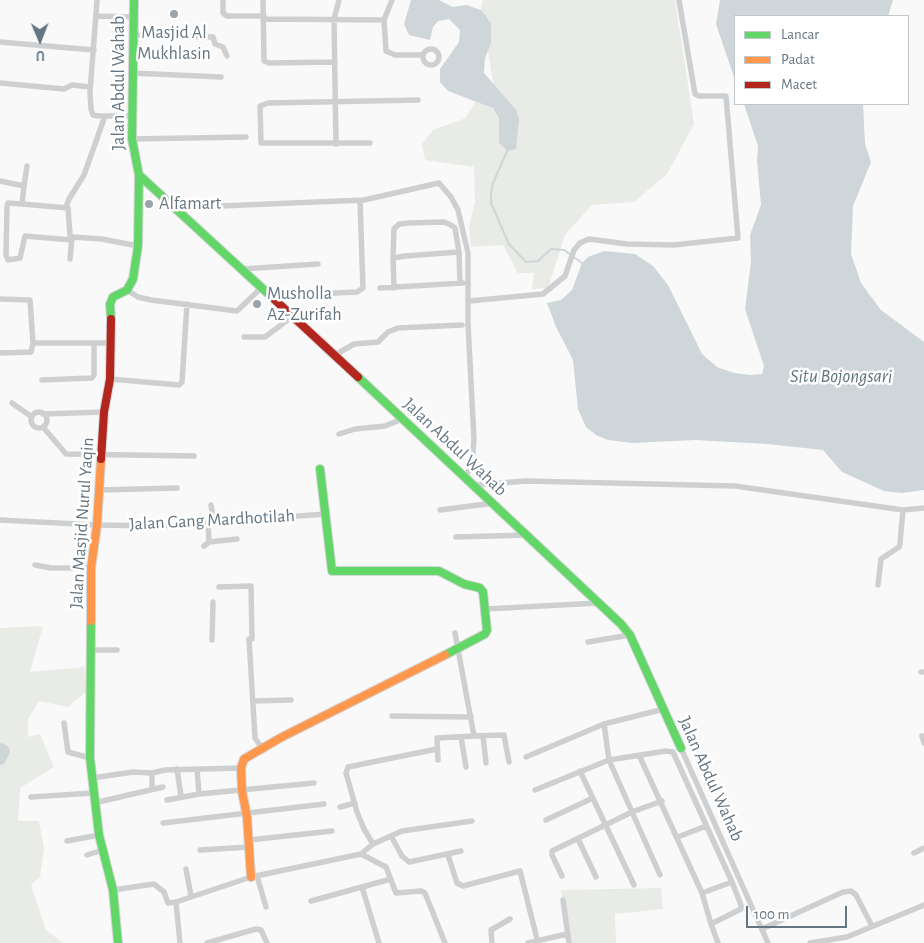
<!DOCTYPE html>
<html>
<head>
<meta charset="utf-8">
<style>
  body { margin:0 }
  #map { position:relative; width:924px; height:943px; overflow:hidden; background:#f9f9f9; font-family:"Alegreya Sans",sans-serif }
  canvas { display:block }
  .legend { position:absolute; left:734px; top:15px; width:175px; height:90px; box-sizing:border-box; background:#fff; border:1px solid #c1c8cd; margin:0; padding:6px 9px; list-style:none; font-size:15px; color:#657683 }
  .legend li { display:flex; align-items:center; gap:10px; height:25px }
  .legend b { width:25px; border:1px solid #c1c8cd }
  .north { position:absolute; left:15px; top:15px; width:50px; height:50px; -webkit-text-stroke:4px #fff; paint-order:stroke; rotate:179deg; font-size:14px; font-weight:700; line-height:20px; text-align:center; color:#657683 }
  .north::after { content:''; display:block; margin:auto; width:18px; height:22px; background:#657683; clip-path:polygon(50% 0,100% 100%,50% 72%,0 100%) }
  .scale { position:absolute; left:746px; top:906px; width:101px; height:22px; box-sizing:border-box; border:2px solid #657683; border-top:0; padding-left:6px; font-size:15px; line-height:18px; white-space:nowrap; color:#657683; -webkit-text-stroke:4px #fff; paint-order:stroke }
</style>
</head>
<body>
<div id="map">
<canvas width="924" height="943"></canvas>
<ul class="legend">
<li><b style="height:6px;background:#63d668"></b>Lancar</li>
<li><b style="height:6px;background:#ff974d"></b>Padat</li>
<li><b style="height:6px;background:#b3261e"></b>Macet</li>
</ul>
<div class="north">U</div>
<div class="scale">100 m</div>
</div>
<script>
const g = document.querySelector('canvas').getContext('2d');
g.lineJoin = 'round';
function fill(path, color) { g.fillStyle = color; g.fill(path, 'evenodd'); }
const poly = rows => new Path2D(rows.map(r => 'M' + r).join(''));
function stroke(path, color, width, dash) { g.strokeStyle = color; g.lineWidth = width; g.lineCap = dash ? 'butt' : 'round'; g.setLineDash(dash || []); g.stroke(path); }
function label(font, color, halo, rows, align = 'center') {
  g.font = font + ' "Alegreya Sans",sans-serif'; g.lineWidth = 5; g.setLineDash([]); g.textBaseline = 'middle'; g.strokeStyle = halo; g.fillStyle = color; for (const [text, x, y, turn = 0] of rows) {
    g.save(); g.translate(x, y); g.rotate((+turn || 0) * Math.PI / 180); g.textAlign = isNaN(turn) ? turn : align; if (halo) g.strokeText(text, 0, 0); g.fillText(text, 0, 0); g.restore();
  }
}
fill(poly([
  [483,0,675,0,694,124,667,174,634,202,592,205,565,235,548,288,532,289,534,273,518,273,503,245,471,247,469,227,475,201,474,167,425,160,422,144,433,130,466,118,476,100,494,87,481,10],
  [43,626,30,672,84,667,87,691,68,707,39,701,28,719,28,737,40,734,54,767,20,788,18,821,39,821,44,849,40,877,31,885,46,930,63,943,0,943,0,628],
  [661,888,663,909,615,914,616,943,569,943,561,890]
]), '#e8ebe6');
fill(poly([
  [411,0,439,0,453,7,466,5,481,10,491,23,491,43,485,58,484,73,516,110,519,119,516,149,508,151,499,143,499,118,493,108,448,91,440,82,440,69,459,42,460,30,449,19,438,21,433,27,430,40,409,35,404,24],
  [720,0,893,0,888,16,735,16,735,80,716,24],
  [744,104,863,104,865,144,871,162,853,206,851,254,861,283,881,310,924,342,924,490,902,493,884,491,842,472,823,450,767,444,695,440,633,443,608,440,596,435,586,427,578,409,573,360,556,327,547,303,561,300,572,290,582,263,588,257,604,251,635,254,653,266,668,285,702,354,717,367,734,373,751,375,762,374,764,366,745,309,751,262,750,235,761,205,757,160,758,146]
]), '#ced6d9');
stroke(poly([
  [508,149,493,183,491,194,491,203,509,244,526,262,538,261,551,249,564,250,582,263]
]), '#ced6d9', 2);
stroke(poly([
  [0,749,4,751,0,759]
]), '#ced6d9', 12);
const fast = poly([
  [134,0,132,139,139,175,275,300],
  [111,319,110,304,113,297,127,290,133,279,138,246,139,175],
  [358,377,621,624,630,635,681,748],
  [320,469,332,571,439,571,464,584,480,588,483,592,487,630,485,634,445,655],
  [91,621,90,758,99,835,113,890,118,943]
]);
const slow = poly([
  [91,621,91,568,97,525,101,459],
  [251,877,247,817,242,791,241,768,244,759,282,737,445,655]
]);
const jam = poly([
  [275,300,358,377],
  [101,459,104,412,110,379,111,319]
]);
stroke(fast, '#d5d6d7', 10);
stroke(slow, '#d5d6d7', 10);
stroke(jam, '#d5d6d7', 10);
stroke(poly([
  [97,0,90,92,91,109,93,115,98,116,132,116],
  [223,0,223,13,227,16,264,16],
  [263,0,264,61,269,63,335,62],
  [97,16,134,17],
  [264,19,384,20,392,0],
  [384,20,386,51,395,55,422,55],
  [133,35,213,37,215,44,223,47,227,56],
  [0,42,94,50],
  '423 57a8 8 0 1 1 16 0a8 8 0 1 1-16 0Z',
  [131,73,221,77],
  [0,83,64,89,72,85,90,87],
  [132,139,246,137],
  [370,143,261,143,260,106,268,103,418,100],
  [336,144,334,19,339,0],
  [0,181,24,186,22,204,68,208,70,235,72,237,102,239,138,246],
  [24,186,27,166],
  [22,204,8,203,7,206,6,255,8,260,20,258,25,236,72,240],
  [66,207,69,199,84,175,105,116],
  [173,208,364,200,439,183,451,197,458,210,468,253,468,324,474,439,472,464,466,476],
  [393,258,394,229,399,224,409,223,444,222,451,225,455,228,459,252],
  [70,259,72,237],
  [242,269,318,264],
  [380,288,463,283],
  [394,288,393,258,405,256,459,252,460,283],
  [127,290,138,297,151,300,237,311,261,288],
  [271,296,357,292,363,288,360,201],
  [0,299,30,300,33,343],
  [469,301,543,294,565,276,574,250,580,243,589,239,627,244,674,245,738,238,726,96,699,96,695,94,679,0],
  [244,337,265,337,293,316],
  [0,353,31,352,33,343,112,343],
  [335,355,354,344,378,342,388,332,398,328,462,325],
  [110,379,179,385,182,382,187,304],
  [42,380,92,378,94,375,94,343],
  [12,403,32,417],
  '31 420a8 8 0 1 1 16 0a8 8 0 1 1-16 0Z',
  [43,414,104,412],
  [43,427,66,454,194,456],
  [339,434,355,429,385,426,402,419],
  [476,485,526,481,735,486,903,510,924,508],
  [99,490,177,488],
  [211,505,214,523],
  [440,510,494,503],
  [0,520,97,525,159,526,326,514],
  [456,537,529,535],
  [209,542,237,539],
  [204,546,209,542,208,524],
  [35,565,51,568,91,568],
  [878,585,881,559,899,547,900,543,903,510],
  [219,587,251,586,252,639],
  [486,609,598,603],
  [249,639,255,738,259,744,266,748],
  [212,640,213,602],
  [588,642,630,635],
  [90,650,117,650],
  [921,672,924,672],
  [253,701,291,700],
  [392,716,471,717],
  [64,723,68,752,90,758],
  [604,724,609,760,660,875],
  [474,736,504,735,509,762],
  [483,736,486,763],
  [924,736,922,736,924,743],
  [461,737,466,767],
  [681,748,768,943],
  [639,755,702,893,732,882],
  [526,757,604,724,664,709],
  [438,760,437,738,474,736,455,633],
  [177,769,181,796],
  [197,769,199,794],
  [580,771,634,885],
  [152,773,152,789],
  [92,778,133,772,152,773,165,770,241,768],
  [535,790,609,760,666,751,673,752,732,882,741,905,741,909,711,924,702,893],
  [31,797,93,793],
  [167,800,199,794,314,783],
  [94,803,163,787],
  [340,807,355,803],
  [546,820,593,798],
  [163,823,324,804],
  [391,836,402,856,409,862,461,851],
  [678,837,706,826],
  [578,839,596,877],
  [249,840,332,831],
  [67,841,99,835],
  [373,844,364,829,357,812,346,773,348,767,437,749],
  [200,850,249,847],
  [914,853,924,848],
  [361,854,386,867,396,893,421,891,425,893,445,943],
  [87,855,103,850],
  [448,855,457,883,463,886,520,871,538,943],
  [186,869,191,896],
  [257,876,266,907],
  [562,876,552,855,552,851,632,812,662,801],
  [362,887,379,943],
  [113,890,154,884,164,892,168,903,176,902,251,877,361,854,373,844,402,831,472,821],
  [563,900,569,943],
  [311,901,391,879],
  [176,902,180,943],
  [711,924,718,943],
  [762,929,843,892,851,891,856,895,872,926],
  [207,943,256,929,261,930,267,943],
  [492,943,491,930,510,919],
  [528,943,567,934],
  [810,943,847,937,924,905]
]), '#cecfd0', 5.5);
stroke(fast, '#63d668', 8);
stroke(slow, '#ff974d', 8);
stroke(jam, '#b3261e', 8);
for (const [x, y, r, color] of [
  [174,14,5,"#99a4ac"],
  [149,204,5,"#99a4ac"],
  [257,304,5,"#99a4ac"]
]) { const dot = new Path2D(); dot.arc(x, y, r, 0, 2 * Math.PI); g.fillStyle = color; g.fill(dot); stroke(dot, '#fff', 2); }
label('18px', '#657683', '#fff', [
  ["Masjid Al",174,33,"center"],
  ["Mukhlasin",174,54,"center"],
  ["Alfamart",159,204],
  ["Musholla",267,294],
  ["Az-Zurifah",267,315]
], 'left');
label('18px', '#657683', '#fff', [
  ["Jalan Abdul Wahab",119,83,-90],
  ["Jalan Abdul Wahab",455,447,43],
  ["Jalan Gang Mardhotilah",212,520,-3],
  ["Jalan Masjid Nurul Yaqin",82,523,-86],
  ["Jalan Abdul Wahab",711,779,66]
]);
label('italic 19px', '#60757c', '#fff', [
  ["Situ Bojongsari",841,376]
]);
</script>
</body>
</html>
